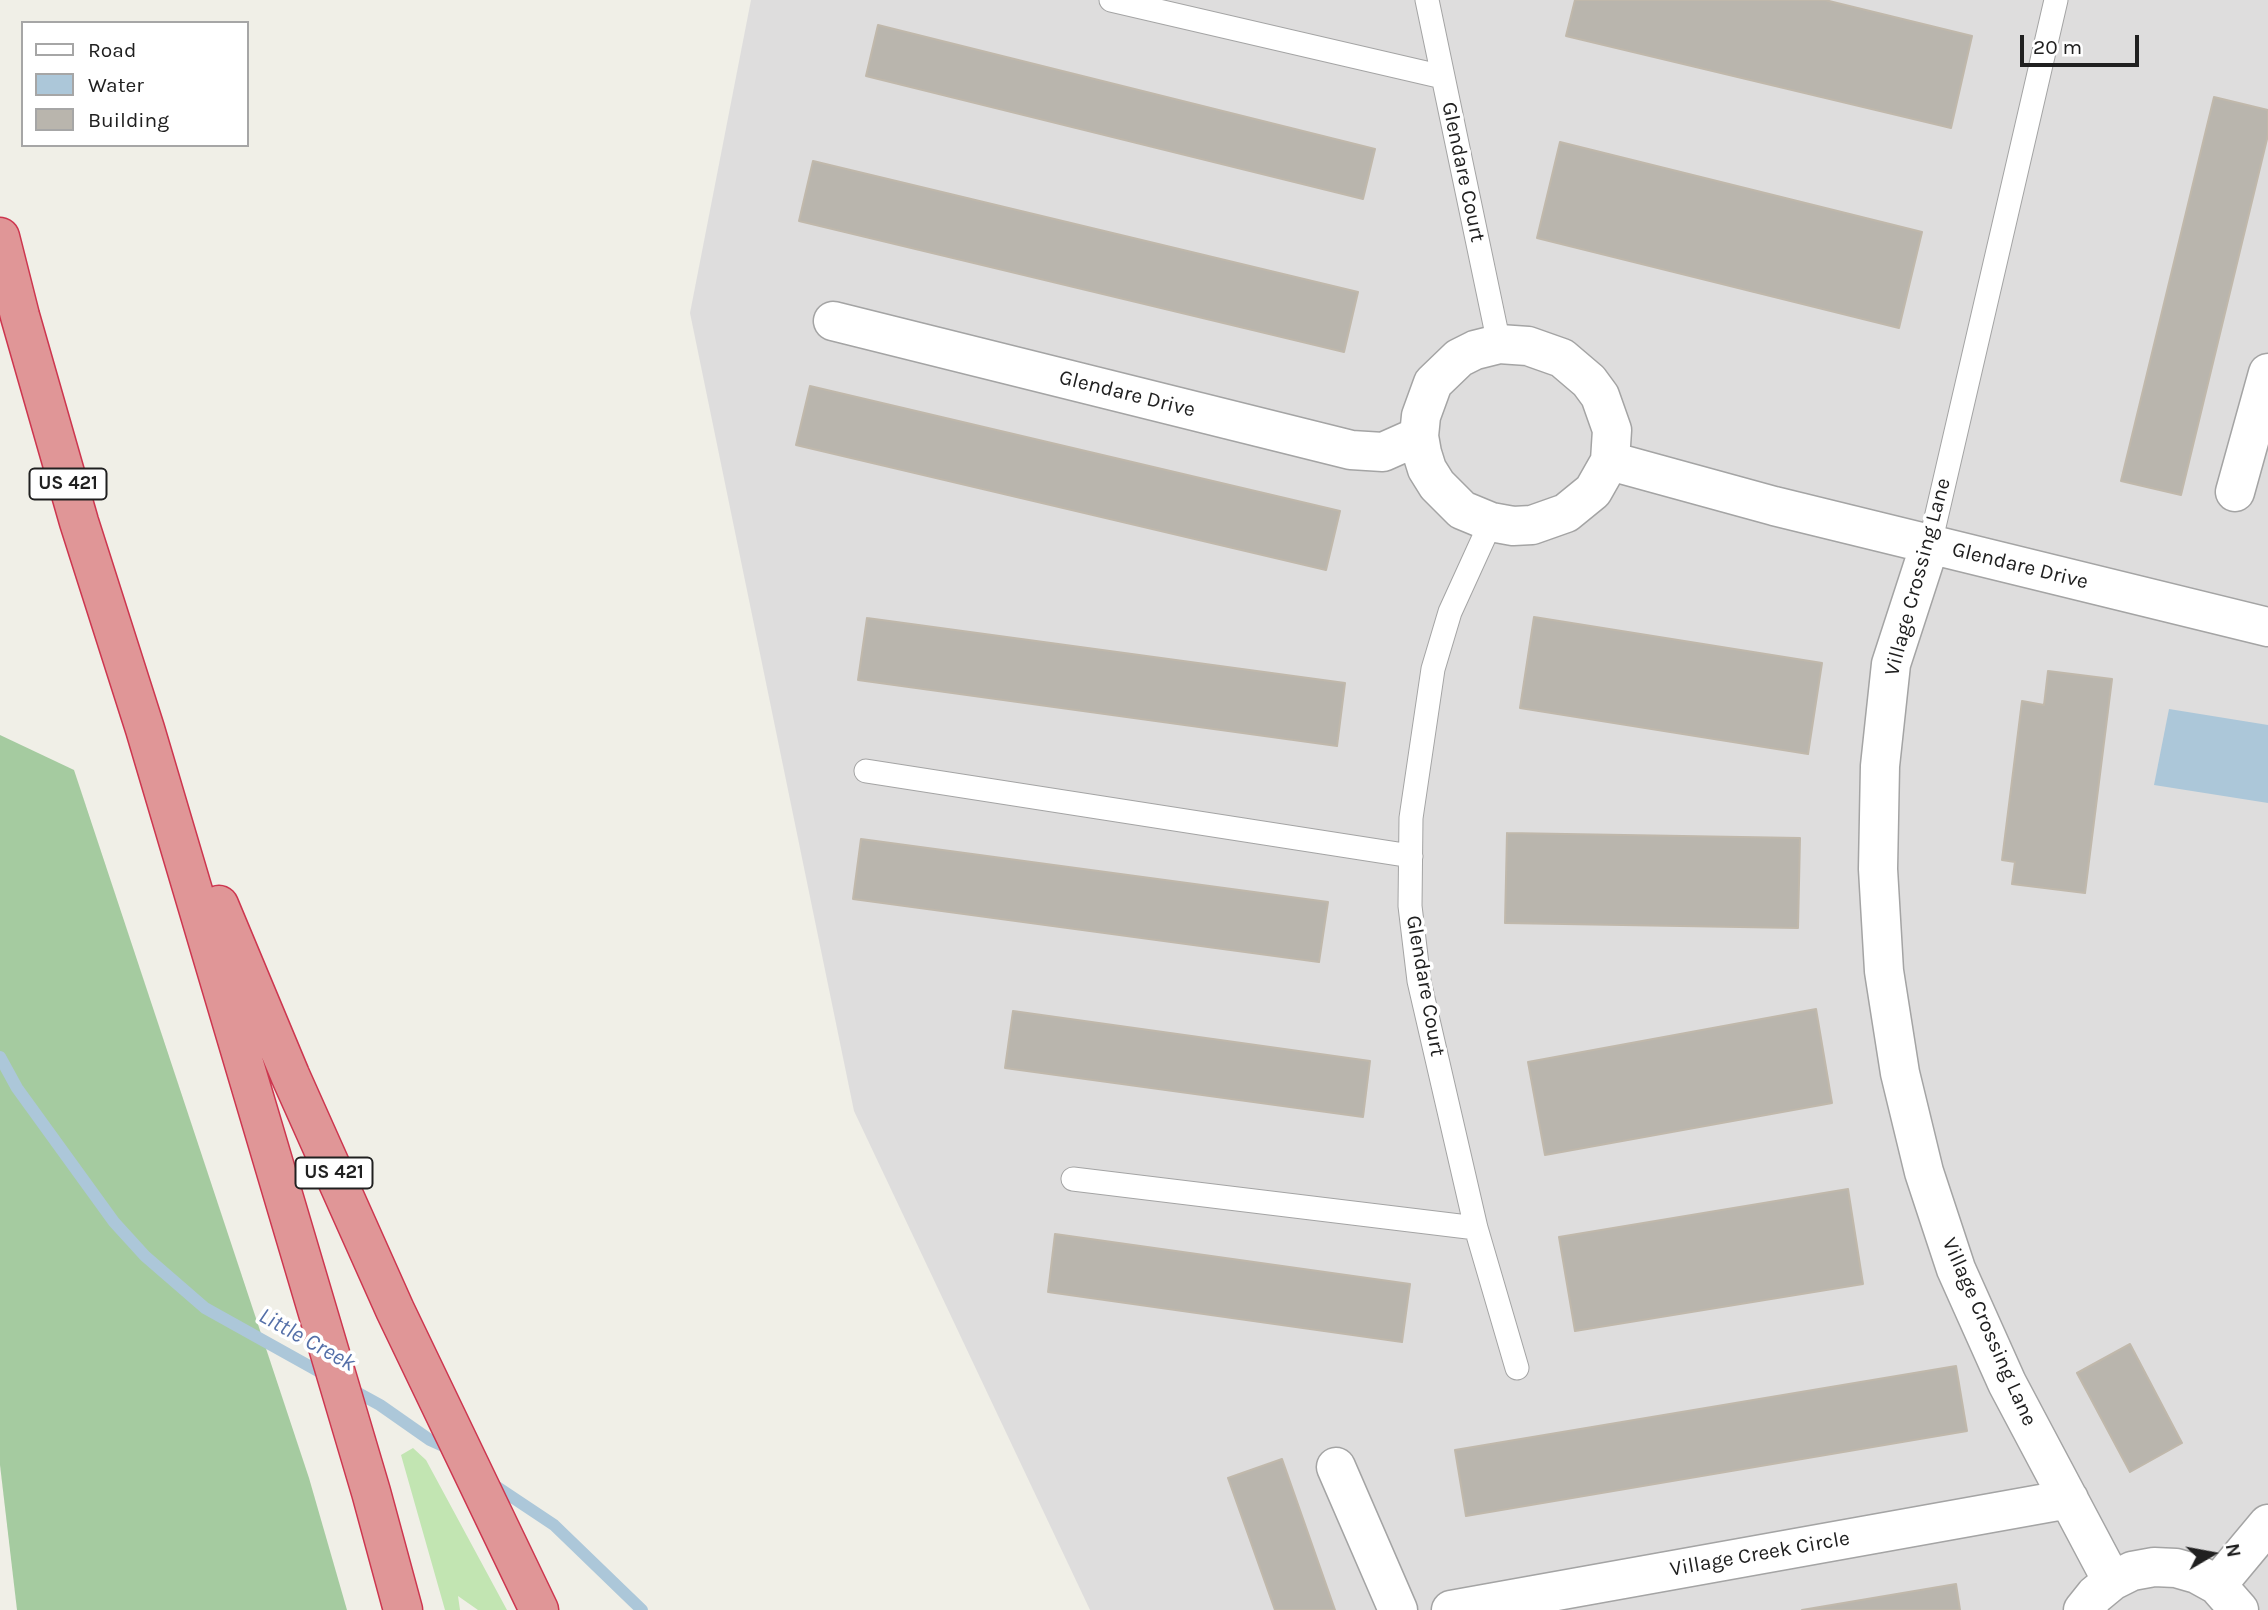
<!DOCTYPE html>
<html>
<head>
<meta charset="utf-8">
<style>
  body { margin:0 }
  #map { position:relative; width:2268px; height:1610px; overflow:hidden; background:#f0efe7; font-family:Karla,sans-serif }
  canvas { display:block }
  .legend { position:absolute; left:21px; top:21px; width:228px; height:126px; box-sizing:border-box; background:#fff; border:2px solid #a6a6a6; margin:0; padding:9px 12px; list-style:none; font-size:21px; color:#202020 }
  .legend li { display:flex; align-items:center; gap:14px; height:35px }
  .legend b { width:35px; border:2px solid #a6a6a6 }
  .north { position:absolute; left:2177px; top:1519px; width:70px; height:70px; -webkit-text-stroke:5px #fff; paint-order:stroke; rotate:80deg; font-size:19px; font-weight:700; line-height:28px; text-align:center; color:#202020 }
  .north::after { content:''; display:block; margin:auto; width:24px; height:32px; background:#202020; clip-path:polygon(50% 0,100% 100%,50% 72%,0 100%) }
  .scale { position:absolute; left:2020px; top:35px; width:119px; height:32px; box-sizing:border-box; border:4px solid #202020; border-top:0; padding-left:9px; font-size:21px; line-height:24px; white-space:nowrap; color:#202020; -webkit-text-stroke:5px #fff; paint-order:stroke }
</style>
</head>
<body>
<div id="map">
<canvas width="2268" height="1610"></canvas>
<ul class="legend">
<li><b style="height:9px;background:#fff"></b>Road</li>
<li><b style="height:19px;background:#acc7d9"></b>Water</li>
<li><b style="height:19px;background:#b9b5ad"></b>Building</li>
</ul>
<div class="north">N</div>
<div class="scale">20 m</div>
</div>
<script>
const g = document.querySelector('canvas').getContext('2d');
g.lineJoin = 'round';
function fill(path, color) { g.fillStyle = color; g.fill(path, 'evenodd'); }
const poly = rows => new Path2D(rows.map(r => 'M' + r).join(''));
function stroke(path, color, width, dash) { g.strokeStyle = color; g.lineWidth = width; g.lineCap = dash ? 'butt' : 'round'; g.setLineDash(dash || []); g.stroke(path); }
function label(font, color, halo, rows, align = 'center') {
  g.font = font + ' Karla,sans-serif'; g.lineWidth = 7; g.setLineDash([]); g.textBaseline = 'middle'; g.strokeStyle = halo; g.fillStyle = color; for (const [text, x, y, turn = 0] of rows) {
    g.save(); g.translate(x, y); g.rotate((+turn || 0) * Math.PI / 180); g.textAlign = isNaN(turn) ? turn : align; if (halo) g.strokeText(text, 0, 0); g.fillText(text, 0, 0); g.restore();
  }
}
fill(poly([
  [751,0,2268,0,2268,1610,1090,1610,854,1111,690,313]
]), '#dedddd');
fill(poly([
  [413,1448,426,1460,507,1610,478,1610,458,1596,460,1610,445,1610,401,1455]
]), '#c2e5b2');
fill(poly([
  [0,735,74,770,309,1478,347,1610,17,1610,0,1465]
]), '#a5cba0');
fill(poly([
  [2169,709,2268,725,2268,803,2154,785]
]), '#acc7d9');
stroke(poly([
  [0,1057,17,1088,114,1222,145,1256,205,1308,327,1376],
  [349,1388,380,1405,430,1440,450,1449],
  [491,1483,554,1525,642,1610]
]), '#acc7d9', 12);
const building = poly([
  [1575,0,1825,0,1972,36,1951,128,1566,36,1575,0],
  [878,25,1375,149,1363,199,866,76,878,25],
  [2214,97,2268,110,2268,135,2181,495,2121,481,2214,97],
  [1560,142,1922,232,1899,328,1537,238,1560,142],
  [813,161,1358,292,1344,352,799,221,813,161],
  [810,386,1340,511,1326,570,796,445,810,386],
  [1534,617,1822,663,1808,754,1520,708,1534,617],
  [867,618,1345,683,1337,746,858,680,867,618],
  [2048,671,2112,679,2085,893,2012,884,2015,862,2002,860,2022,701,2044,705,2048,671],
  [1507,833,1800,838,1798,928,1505,923,1507,833],
  [861,839,1328,902,1319,962,853,899,861,839],
  [1816,1009,1832,1103,1545,1155,1528,1062,1816,1009],
  [1013,1011,1370,1061,1363,1117,1005,1068,1013,1011],
  [1848,1189,1863,1284,1575,1331,1559,1237,1848,1189],
  [1055,1234,1410,1284,1402,1342,1048,1292,1055,1234],
  [2130,1344,2182,1443,2130,1472,2077,1373,2130,1344],
  [1956,1366,1967,1431,1466,1516,1455,1450,1956,1366],
  [1282,1459,1335,1610,1275,1610,1228,1478,1282,1459],
  [1956,1584,1960,1610,1802,1610,1956,1584]
]);
fill(building, '#b9b5ad');
stroke(building, '#c0b8ab', 2);
const lane = poly([
  [1111,0,1443,77],
  [1427,0,1499,344],
  [1491,522,1450,612,1433,669,1411,818,1410,906,1419,981,1476,1228,1517,1368],
  [1930,544,2056,0],
  [866,771,1411,856],
  [1073,1179,1476,1228]
]);
const street = poly([
  [833,321,1351,450,1383,452,1419,436],
  [1499,344,1528,346,1562,358,1589,381,1600,396,1612,430,1610,461,1593,491,1566,513,1532,525,1513,526,1491,522,1462,510,1437,485,1427,469,1422,453,1419,436,1421,416,1433,383,1459,358,1475,350,1499,344],
  [1610,461,1774,506,2268,627],
  [2235,492,2268,373],
  [1930,544,1891,664,1880,766,1878,869,1884,971,1900,1073,1924,1172,1956,1269,2007,1383,2112,1581],
  [1336,1467,1398,1610],
  [2217,1585,2268,1524],
  [1451,1610,2069,1499],
  [2083,1610,2095,1595,2112,1581,2132,1571,2154,1567,2176,1568,2197,1574,2217,1585,2239,1610]
]);
const highway = poly([
  [0,237,20,316,79,522,145,729,371,1492,403,1610],
  [219,905,290,1075,395,1310,539,1610]
]);
stroke(lane, '#a4a4a4', 25);
stroke(street, '#a4a4a4', 41);
stroke(highway, '#cd364f', 41);
stroke(lane, '#fff', 23);
stroke(street, '#fff', 38);
stroke(highway, '#e09697', 38);
for (const [x, y, w] of [
  [68,484,77],
  [334,1173,77]
]) { const box = new Path2D(); box.roundRect(x - w / 2, y - 15.5, w, 31, 5); g.fillStyle = '#fff'; g.fill(box); stroke(box, '#202020', 2); }
label('bold 19px', '#202020', null, [
  ["US 421",68,484],
  ["US 421",334,1173]
]);
label('21px', '#202020', '#fff', [
  ["Glendare Court",1463,172,78],
  ["Glendare Drive",1127,394,14],
  ["Glendare Drive",2020,566,14],
  ["Village Crossing Lane",1918,577,-75],
  ["Glendare Court",1425,986,80],
  ["Village Crossing Lane",1989,1332,66],
  ["Village Creek Circle",1760,1554,-10]
]);
label('italic 23px', '#546fa8', '#fff', [
  ["Little Creek",307,1340,29]
]);
</script>
</body>
</html>
